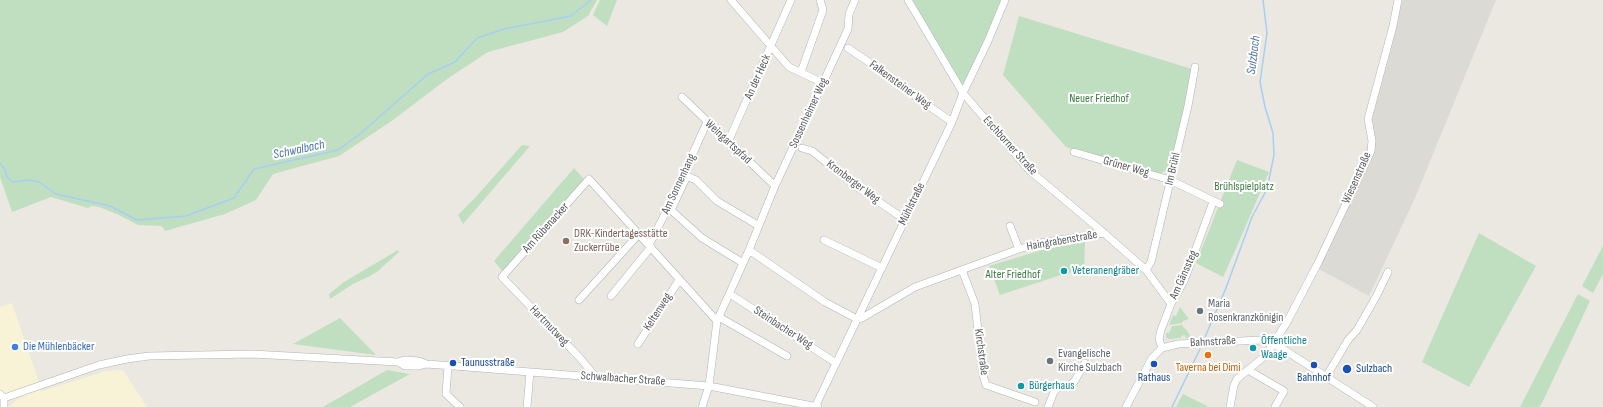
<!DOCTYPE html>
<html>
<head>
<meta charset="utf-8">
<style>
  body { margin:0 }
  canvas { display:block; background:#eae8e0 }
</style>
</head>
<body>
<canvas width="1603" height="407"></canvas>
<script>
const g = document.querySelector('canvas').getContext('2d');
g.lineJoin = 'round';
function fill(path, color) { g.fillStyle = color; g.fill(path, 'evenodd'); }
const poly = rows => new Path2D(rows.map(r => 'M' + r).join(''));
function stroke(path, color, width, dash) { g.strokeStyle = color; g.lineWidth = width; g.lineCap = dash ? 'butt' : 'round'; g.setLineDash(dash || []); g.stroke(path); }
function label(font, color, halo, rows, align = 'center') {
  g.font = font + ' "Sofia Sans Condensed",sans-serif'; g.lineWidth = 4; g.setLineDash([]); g.textBaseline = 'middle'; g.strokeStyle = halo; g.fillStyle = color; for (const [text, x, y, turn = 0] of rows) {
    g.save(); g.translate(x, y); g.rotate((+turn || 0) * Math.PI / 180); g.textAlign = isNaN(turn) ? turn : align; if (halo) g.strokeText(text, 0, 0); g.fillText(text, 0, 0); g.restore();
  }
}
fill(poly([
  [12,303,42,391,106,371,123,370,147,407,9,407,11,404,18,399,35,393,0,403,0,307]
]), '#f8f3d7');
fill(poly([
  [1394,0,1496,0,1415,198,1369,296,1313,266,1369,144,1365,119,1389,34]
]), '#dcdad5');
fill(poly([
  [0,0,597,0,588,16,563,32,488,52,447,79,393,120,339,156,273,174,256,200,225,214,165,231,162,226,138,225,119,215,99,207,91,206,88,208,51,197,12,212,0,177],
  [600,0,617,0,607,26,593,15],
  [908,0,1005,0,963,93],
  [1019,16,1192,69,1171,168,1159,174,1066,147,1003,75],
  [522,145,530,146,463,224,458,215,474,199],
  [1237,160,1269,172,1234,253,1223,277,1196,263],
  [574,168,584,179,503,272,494,261],
  [1479,233,1536,266,1469,387,1422,362],
  [1085,242,1084,271,1067,273,1000,295,989,266,1045,249],
  [1603,246,1603,274,1593,293,1582,286],
  [398,250,399,252,378,271,370,276,353,284,330,299,329,294,344,282],
  [1578,294,1590,301,1543,401,1539,407,1520,407],
  [1180,307,1189,319,1183,321,1182,323,1169,325,1173,315,1176,316],
  [340,318,376,355,293,344],
  [1182,325,1184,328,1186,329,1190,336,1190,337,1186,338,1185,335,1181,336,1181,338,1168,339,1166,337,1166,333,1169,333,1172,326],
  [387,370,410,374,350,407,323,407],
  [1183,394,1209,407,1176,407]
]), '#c0dfc1');
stroke(poly([
  [0,163,5,170,7,177,13,182,30,180,39,182,56,194,110,206,137,220,186,216,234,198,254,169,338,150,360,134,428,74,455,62,477,38,504,29,571,16,591,0],
  [1205,337,1226,288,1252,217,1267,189,1274,155,1273,133,1265,107,1260,82,1267,33,1263,0],
  [1172,407,1200,349]
]), '#a7cef3', 1.5);
const minor = poly([
  [731,0,789,67,823,83],
  [908,0,963,93,1029,170,1104,233,1146,270,1171,304],
  [848,48,876,67,923,102,952,122],
  [801,72,823,10,820,0],
  [682,97,775,186],
  [728,142,791,0],
  [802,148,812,151,860,189,904,219],
  [1074,152,1170,180,1220,204],
  [681,180,707,122],
  [1010,226,1019,249],
  [824,240,882,268],
  [649,245,670,204],
  [749,250,825,302,857,319,862,318,915,287,1019,249,1040,243,1104,233],
  [743,263,702,238,671,210,687,176,696,180,717,201,759,226],
  [962,270,975,304,983,375,986,385,1035,402],
  [1146,270,1151,262,1188,106,1195,67],
  [730,294,836,363],
  [611,296,651,247],
  [579,300,639,234],
  [719,317,787,356],
  [638,344,679,280],
  [1162,348,1159,339,1161,330,1171,304,1184,281,1213,202],
  [398,362,404,360,419,361,426,364],
  [448,366,446,394,460,407],
  [1248,370,1284,391,1275,407],
  [595,376,580,358,502,277,589,179,717,321],
  [1326,377,1348,340,1357,330,1377,295,1388,272],
  [0,394,4,398,4,407],
  [4,398,99,365,127,359,149,356,252,354,398,362,405,366,419,366,426,364,454,366,709,386,818,407],
  [527,407,530,372],
  [702,407,709,386,717,321,749,250,775,186,848,29,849,14,855,0],
  [815,407,952,122,963,93,988,41,1005,0],
  [1048,407,1054,392,1059,387,1067,386,1074,382,1085,363],
  [1126,407,1152,358,1162,348,1178,344,1261,340,1273,344,1283,349,1373,407],
  [1230,407,1234,385,1237,379,1266,355,1287,322,1318,263,1371,151,1372,141,1368,119,1393,26,1398,0]
]);
stroke(minor, '#b1b3b7', 8);
stroke(minor, '#fff', 7);
for (const [x, y, r, color] of [
  [566,241,4,"#8d6e63"],
  [1064,271,4,"#0f9aa8"],
  [1200,311,4,"#6b7280"],
  [15,347,4,"#3f7fe0"],
  [1253,348,4,"#0f9aa8"],
  [1208,355,4,"#e8710a"],
  [1050,361,4,"#6b7280"],
  [453,363,4,"#1a4fb4"],
  [1154,364,4,"#1a4fb4"],
  [1314,365,4,"#1a4fb4"],
  [1347,369,5,"#1a4fb4"],
  [1021,386,4,"#0f9aa8"]
]) { const dot = new Path2D(); dot.arc(x, y, r, 0, 2 * Math.PI); g.fillStyle = color; g.fill(dot); stroke(dot, '#fff', 1.5); }
label('12px', '#595c5f', '#fff', [
  ["An der Heck",758,77,-66],
  ["Falkensteiner Weg",900,85,36],
  ["Sossenheimer Weg",809,113,-65],
  ["Weingartspfad",728,142,43],
  ["Eschborner Straße",1010,146,48],
  ["Grüner Weg",1126,167,16],
  ["Im Brühl",1173,169,-77],
  ["Wiesenstraße",1357,178,-66],
  ["Kronberger Weg",853,182,37],
  ["Am Sonnenhang",679,184,-65],
  ["Mühlstraße",912,204,-64],
  ["Am Rübenacker",546,228,-48],
  ["Haingrabenstraße",1062,241,-10],
  ["Am Gänssteg",1184,275,-66],
  ["Keltenweg",658,312,-57],
  ["Hartmutweg",549,326,46],
  ["Steinbacher Weg",783,328,33],
  ["Bahnstraße",1213,342,-3],
  ["Kirchstraße",981,352,82],
  ["Schwalbacher Straße",623,379,4]
]);
label('12px', '#3d7a44', '#fff', [
  ["Neuer Friedhof",1099,99],
  ["Brühlspielplatz",1244,187],
  ["Alter Friedhof",1013,275]
]);
label('12px', '#785e54', '#fff', [
  ["DRK-Kindertagesstätte",574,234],
  ["Zuckerrübe",574,248]
], 'left');
label('12px', '#0d838f', '#fff', [
  ["Veteranengräber",1072,271],
  ["Öffentliche",1261,341],
  ["Waage",1261,355],
  ["Bürgerhaus",1029,386]
], 'left');
label('12px', '#5b616d', '#fff', [
  ["Maria",1208,304],
  ["Rosenkranzkönigin",1208,318],
  ["Evangelische",1058,354],
  ["Kirche Sulzbach",1058,368]
], 'left');
label('12px', '#366cbe', '#fff', [
  ["Die Mühlenbäcker",23,347]
], 'left');
label('12px', '#164399', '#fff', [
  ["Taunusstraße",461,363],
  ["Sulzbach",1356,369],
  ["Rathaus",1154,378,"center"],
  ["Bahnhof",1314,378,"center"]
], 'left');
label('12px', '#c56008', '#fff', [
  ["Taverna bei Dimi",1208,368]
]);
label('italic 13px', '#4c74aa', '#fff', [
  ["Sulzbach",1254,55,-83],
  ["Schwalbach",299,150,-12]
]);
</script>
</body>
</html>
